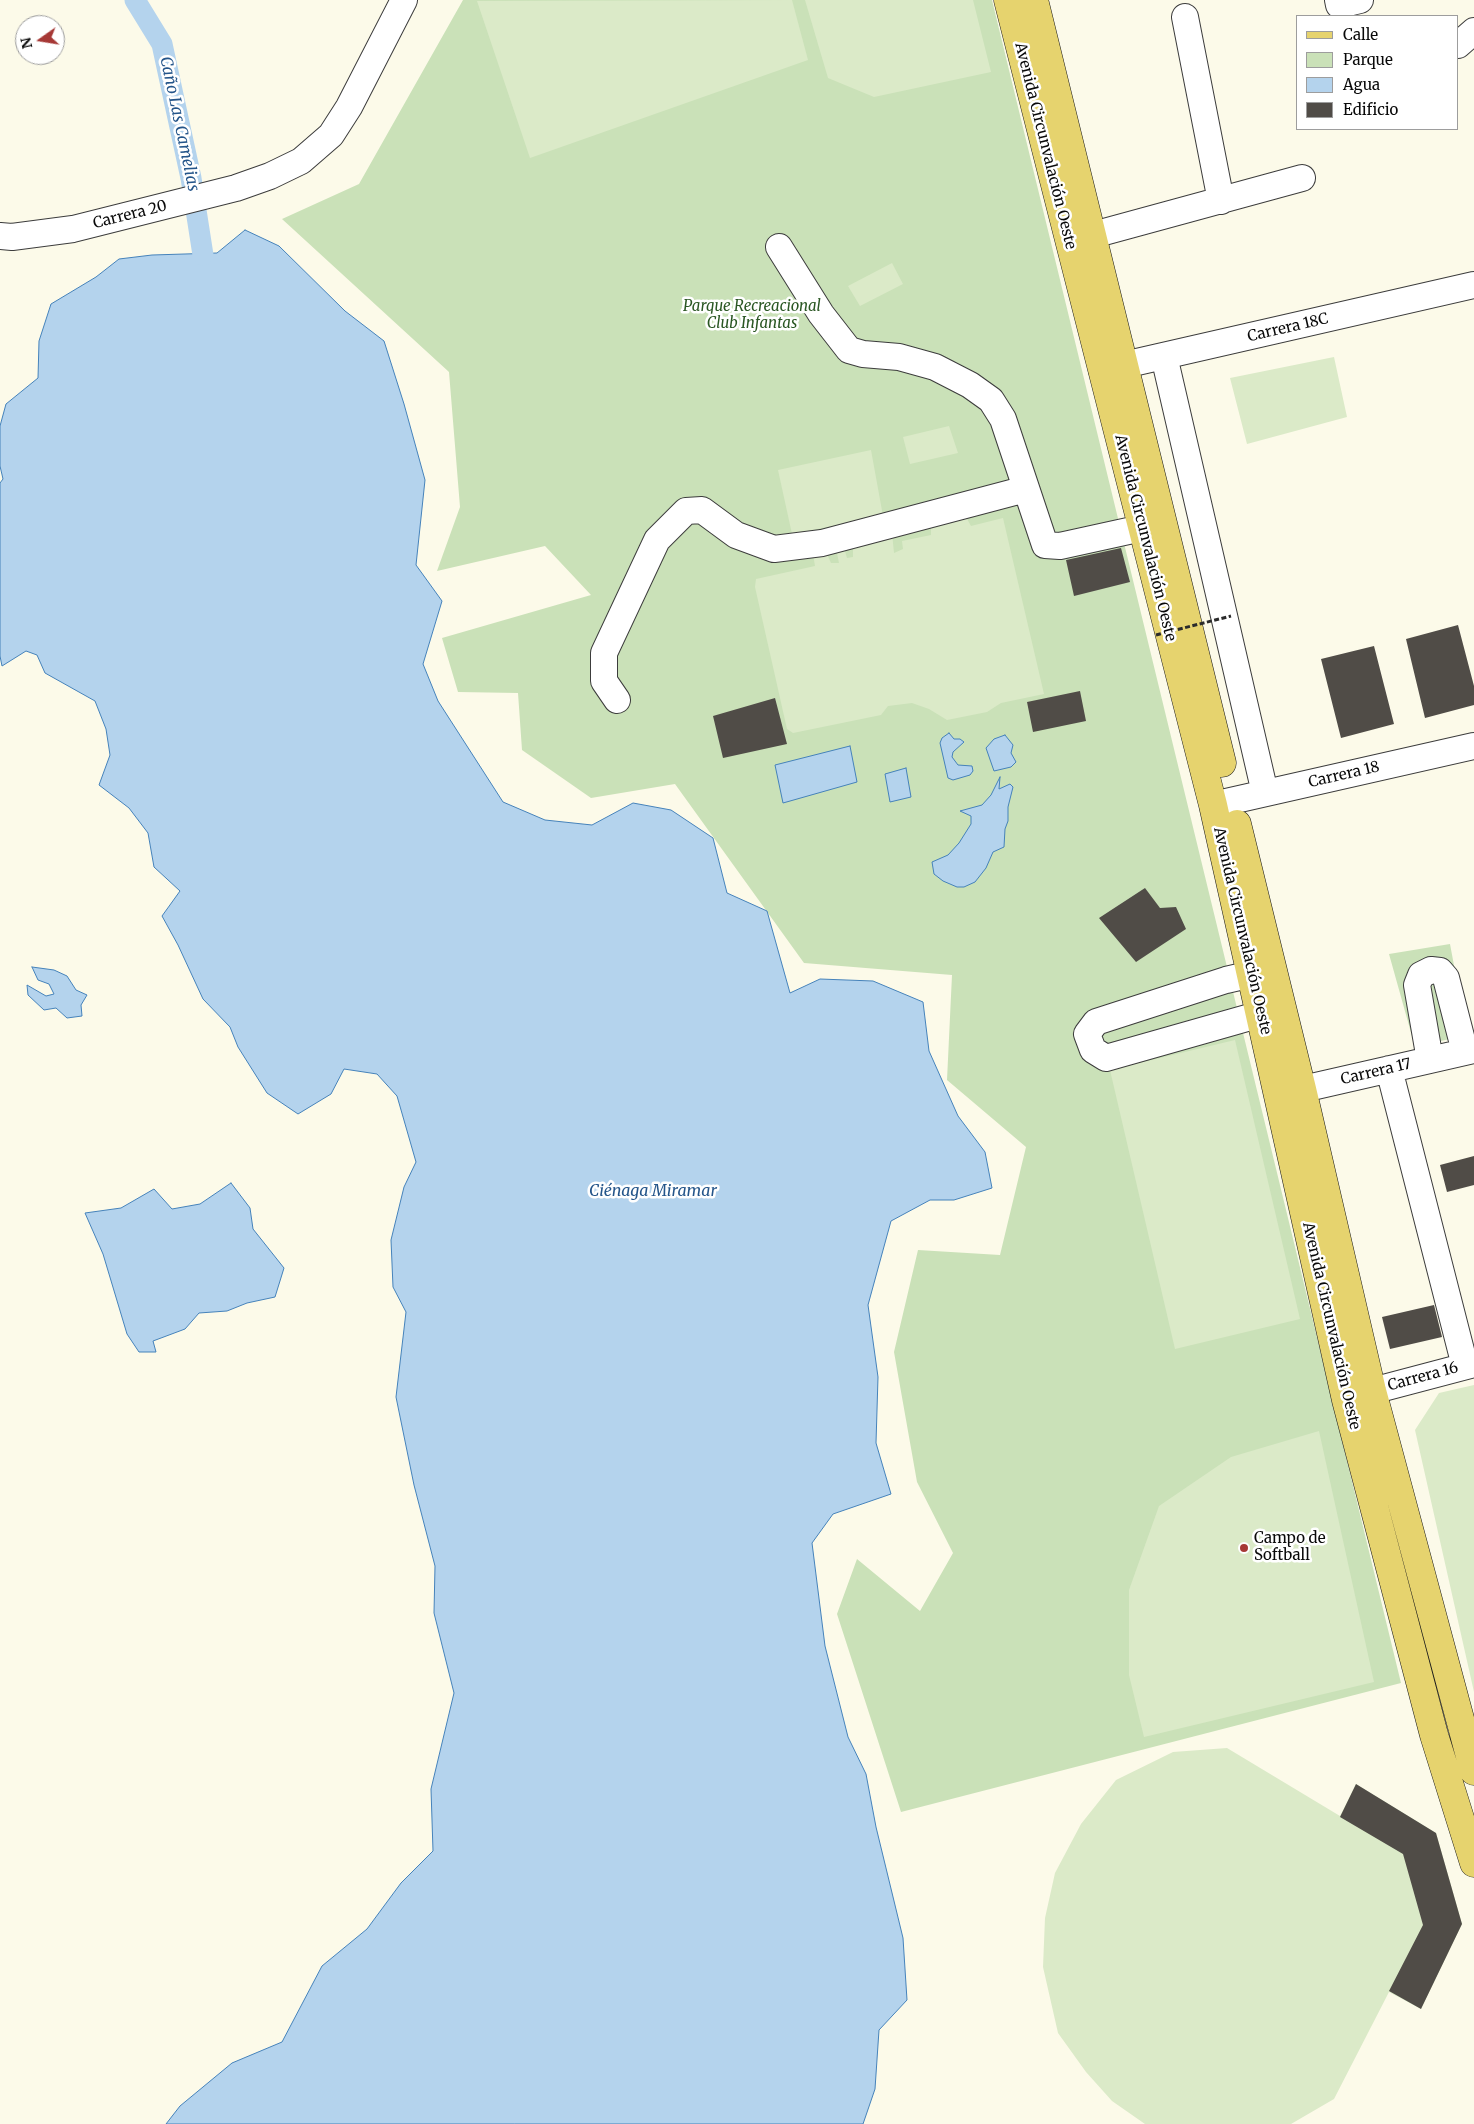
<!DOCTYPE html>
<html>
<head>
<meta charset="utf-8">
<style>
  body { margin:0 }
  #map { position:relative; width:1474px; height:2124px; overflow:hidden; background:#fcfae9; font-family:Merriweather,serif }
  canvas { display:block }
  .legend { position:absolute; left:1296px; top:15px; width:162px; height:115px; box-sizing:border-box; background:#fff; border:1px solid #9d9d9d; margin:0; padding:6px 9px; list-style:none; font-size:15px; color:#090909 }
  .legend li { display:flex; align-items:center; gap:10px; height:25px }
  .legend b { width:25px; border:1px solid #9d9d9d }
  .north { position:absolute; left:15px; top:15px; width:50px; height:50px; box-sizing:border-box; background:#fff; border:1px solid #9d9d9d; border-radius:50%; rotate:257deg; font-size:14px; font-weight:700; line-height:20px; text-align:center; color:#090909 }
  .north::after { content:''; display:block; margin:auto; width:18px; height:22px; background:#a63835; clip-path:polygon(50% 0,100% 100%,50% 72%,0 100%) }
</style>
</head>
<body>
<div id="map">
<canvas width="1474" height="2124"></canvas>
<ul class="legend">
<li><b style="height:6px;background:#e6d36e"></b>Calle</li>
<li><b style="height:14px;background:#cae1b8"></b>Parque</li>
<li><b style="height:14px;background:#b4d3ed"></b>Agua</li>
<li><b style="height:14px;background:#504c47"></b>Edificio</li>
</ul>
<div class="north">N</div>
</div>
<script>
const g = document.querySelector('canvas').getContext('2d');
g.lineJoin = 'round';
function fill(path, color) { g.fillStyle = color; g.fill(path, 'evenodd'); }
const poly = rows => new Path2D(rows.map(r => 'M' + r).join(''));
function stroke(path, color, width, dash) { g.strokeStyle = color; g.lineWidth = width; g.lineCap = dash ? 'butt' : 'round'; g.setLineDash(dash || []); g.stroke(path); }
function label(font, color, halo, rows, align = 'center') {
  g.font = font + ' Merriweather,serif'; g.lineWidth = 5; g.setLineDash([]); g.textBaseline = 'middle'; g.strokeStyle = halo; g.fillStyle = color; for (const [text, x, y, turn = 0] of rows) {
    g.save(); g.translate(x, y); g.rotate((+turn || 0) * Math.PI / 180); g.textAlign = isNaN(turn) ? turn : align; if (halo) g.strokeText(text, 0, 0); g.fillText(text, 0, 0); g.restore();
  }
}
fill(poly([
  [463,0,992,0,1401,1683,901,1812,837,1614,857,1559,920,1611,953,1553,917,1482,894,1352,918,1250,1000,1255,1026,1147,947,1080,952,975,804,963,675,784,591,798,522,750,518,693,458,692,442,638,591,595,545,546,437,571,460,507,449,372,282,219,359,184],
  [1450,944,1467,1035,1415,1047,1389,954]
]), '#cae1b8');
fill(poly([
  [792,0,808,60,530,158,477,1],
  [805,0,973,0,991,72,874,97,828,78],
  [892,263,903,284,860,306,848,286],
  [1334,357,1347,417,1247,444,1230,378],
  [949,426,958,453,910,464,903,437],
  [871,450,883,516,792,534,778,470],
  [966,517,971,526,1003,518,1044,694,1001,703,987,712,947,720,929,709,912,703,888,706,881,715,793,733,787,729,755,587,756,579,815,566,813,554,826,552,831,563,839,563,837,553,845,551,847,558,853,557,853,543,892,533,894,553,903,549,902,541,931,535,931,525],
  [1235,1040,1300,1319,1175,1349,1110,1070],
  [1474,1385,1474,1692,1415,1430,1439,1393],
  [1319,1431,1374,1682,1144,1737,1129,1675,1129,1590,1159,1506,1231,1457],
  [1227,1748,1340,1816,1356,1784,1436,1833,1462,1924,1421,2009,1389,1992,1334,2099,1291,2124,1145,2124,1112,2101,1086,2072,1058,2033,1043,1967,1045,1918,1055,1873,1081,1824,1116,1780,1173,1752]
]), '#dbeac8');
const water = poly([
  [245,230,279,246,345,311,384,341,404,404,425,480,416,565,442,601,423,664,438,701,503,802,545,820,592,825,633,803,671,810,713,838,727,893,767,911,790,993,820,979,873,981,923,1002,929,1051,958,1116,985,1152,992,1188,954,1200,930,1200,891,1221,868,1305,878,1377,876,1443,891,1494,833,1514,812,1543,825,1646,848,1737,866,1774,876,1827,903,1938,907,2000,879,2030,875,2089,863,2124,166,2124,180,2106,232,2063,282,2042,322,1966,367,1929,401,1883,433,1851,431,1789,454,1693,434,1613,435,1566,414,1485,396,1397,406,1312,393,1287,391,1240,404,1187,416,1162,397,1096,377,1074,344,1069,331,1094,298,1114,267,1093,238,1047,230,1027,203,999,178,945,162,916,180,891,154,867,148,833,129,808,99,785,110,755,106,729,95,701,45,673,37,655,26,651,2,666,0,656,0,483,3,479,0,466,0,426,6,404,38,378,39,341,51,304,96,277,119,259,152,255,217,253,245,230],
  [949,733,954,739,960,739,964,742,953,752,952,757,958,765,972,766,973,771,970,775,953,780,948,778,940,743,942,738,949,733],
  [1005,735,1013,745,1011,753,1016,762,1011,767,994,771,986,748,994,739,1005,735],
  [850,746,857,782,783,803,775,765,850,746],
  [906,768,911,797,890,802,885,774,906,768],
  [1000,777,999,789,1010,784,1013,787,1008,807,1008,821,1005,829,1004,847,993,852,986,868,975,882,964,887,957,887,943,881,934,874,932,862,948,855,959,843,971,824,971,816,960,811,982,805,991,795,1000,777],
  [32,967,54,970,67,976,76,990,87,995,81,1005,82,1016,67,1018,56,1008,44,1010,28,995,27,985,46,996,54,994,49,984,38,980,32,967],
  [231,1183,250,1208,253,1229,284,1268,275,1297,247,1303,227,1311,199,1313,185,1329,153,1341,156,1352,139,1352,127,1334,103,1254,85,1213,121,1208,154,1189,172,1209,200,1204,231,1183]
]);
fill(water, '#b4d3ed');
stroke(water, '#4582ba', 1);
stroke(poly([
  [135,0,162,44,191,178,203,255]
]), '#b4d3ed', 21);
fill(poly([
  [1121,548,1130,582,1074,596,1066,560],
  [1458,625,1474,686,1474,705,1425,718,1406,639],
  [1374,646,1394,724,1341,738,1321,659],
  [1080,691,1086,721,1033,732,1027,702],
  [775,698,787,744,723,758,713,716],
  [1145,888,1160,908,1176,907,1186,929,1136,962,1099,918],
  [1474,1156,1474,1185,1447,1192,1440,1165],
  [1434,1305,1442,1337,1390,1349,1382,1317],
  [1356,1784,1436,1833,1462,1924,1421,2009,1389,1991,1423,1925,1403,1854,1340,1817]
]), '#504c47');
const minor = poly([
  [1338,0,1339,5,1360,0],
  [1185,17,1221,201],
  [1458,45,1474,31],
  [1093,235,1302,178],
  [0,236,12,237,73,229,236,188,270,176,301,161,331,135,349,107,404,0],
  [779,247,821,314,849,350,863,354,899,357,935,367,970,385,991,400,1003,419,1045,545,1060,546,1142,528],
  [1164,356,1265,793],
  [1102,370,1474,285],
  [617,700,604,681,604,653,657,540,686,511,702,510,736,535,774,549,822,543,1026,489],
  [1213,805,1474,746],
  [1252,974,1226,980,1096,1022,1087,1034,1093,1050,1106,1058,1261,1014],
  [1430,1060,1417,985,1421,975,1431,970,1440,971,1446,978,1465,1052],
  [1389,1069,1465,1366],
  [1281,1094,1474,1050],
  [1372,1391,1474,1364]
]);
const major = poly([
  [1008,0,1213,805,1346,1400,1434,1735,1474,1863],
  [1034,0,1222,763],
  [1237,824,1302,1089,1372,1391,1474,1771]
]);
stroke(minor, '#3c3c3c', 28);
stroke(major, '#1a1a1a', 29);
stroke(minor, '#fff', 26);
stroke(major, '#e6d36e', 28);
stroke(poly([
  [1156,635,1231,616]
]), '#2b2b2b', 3, [5, 2.5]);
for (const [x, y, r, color] of [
  [1244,1548,5,"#a63835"]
]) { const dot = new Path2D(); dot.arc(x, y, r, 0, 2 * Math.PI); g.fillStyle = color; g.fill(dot); stroke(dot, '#fff', 2); }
label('15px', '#090909', '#fff', [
  ["Avenida Circunvalación Oeste",1045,146,76],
  ["Carrera 20",130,215,-14],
  ["Carrera 18C",1288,328,-13],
  ["Avenida Circunvalación Oeste",1145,538,76],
  ["Carrera 18",1344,775,-13],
  ["Avenida Circunvalación Oeste",1242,931,77],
  ["Carrera 17",1376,1072,-13],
  ["Avenida Circunvalación Oeste",1331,1326,77],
  ["Carrera 16",1423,1377,-15]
]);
label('italic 15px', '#2a5723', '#fff', [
  ["Parque Recreacional",752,307],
  ["Club Infantas",752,324]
]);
label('15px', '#090909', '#fff', [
  ["Campo de",1254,1539],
  ["Softball",1254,1556]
], 'left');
label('italic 16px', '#24558a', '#fff', [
  ["Caño Las Camelias",179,124,78],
  ["Ciénaga Miramar",653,1191]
]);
</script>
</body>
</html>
